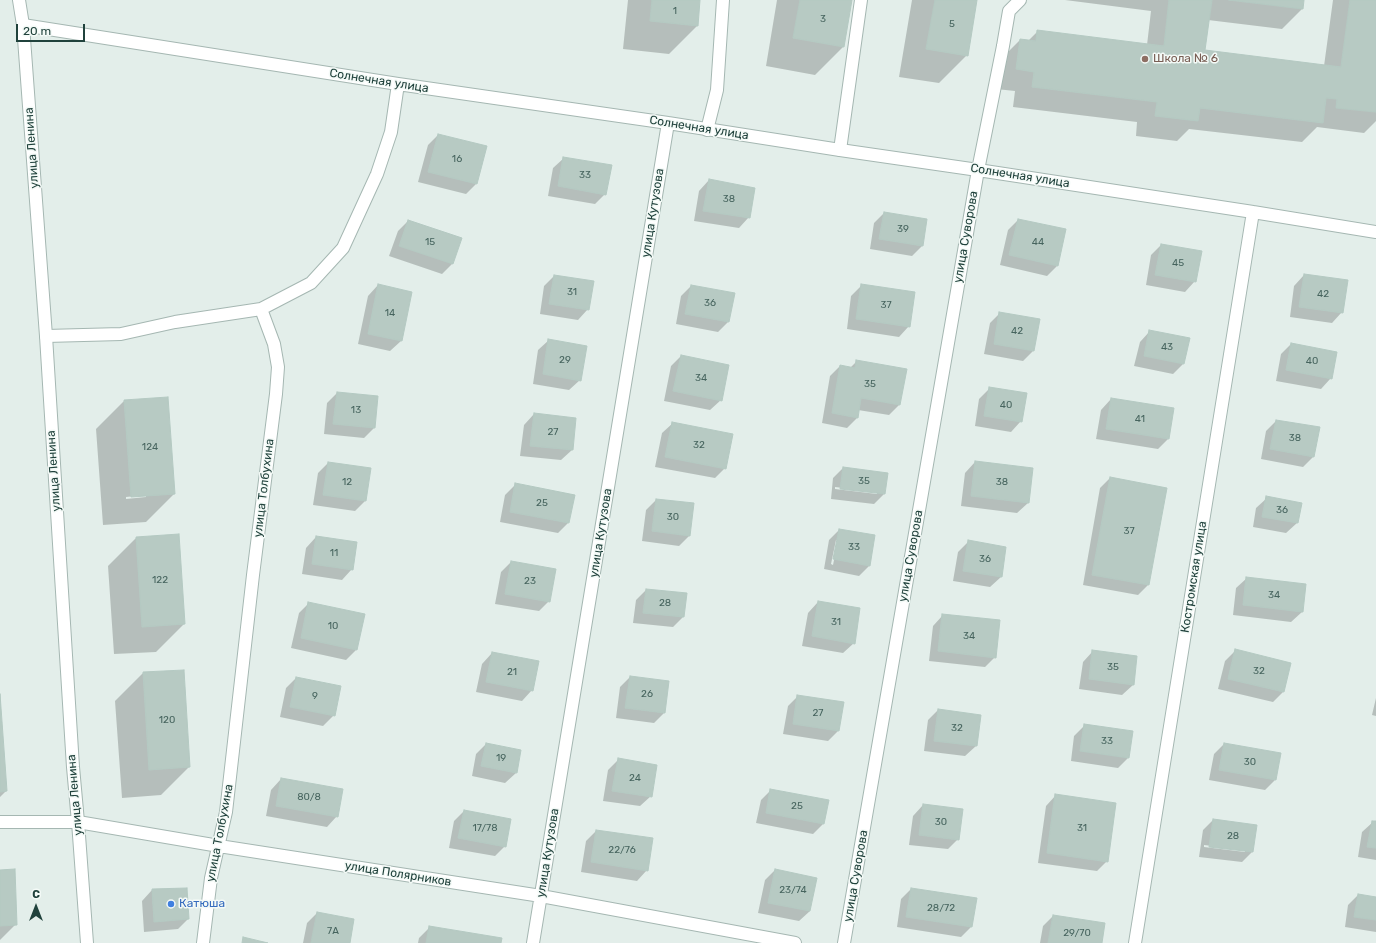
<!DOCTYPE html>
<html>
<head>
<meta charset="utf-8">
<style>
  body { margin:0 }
  #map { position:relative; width:1376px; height:943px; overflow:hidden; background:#e3eeea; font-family:Rubik,sans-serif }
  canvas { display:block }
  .north { position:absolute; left:16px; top:887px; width:40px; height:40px; -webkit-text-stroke:3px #f4faf7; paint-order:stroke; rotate:0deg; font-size:11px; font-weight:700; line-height:16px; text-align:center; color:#20423c }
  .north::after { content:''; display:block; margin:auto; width:14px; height:18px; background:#20423c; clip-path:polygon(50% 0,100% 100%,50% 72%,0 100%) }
  .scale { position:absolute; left:16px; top:24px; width:69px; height:18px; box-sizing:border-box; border:2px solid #20423c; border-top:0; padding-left:5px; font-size:12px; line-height:14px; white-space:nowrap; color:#20423c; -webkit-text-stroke:3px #f4faf7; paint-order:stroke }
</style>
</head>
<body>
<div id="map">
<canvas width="1376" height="943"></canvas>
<div class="north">С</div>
<div class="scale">20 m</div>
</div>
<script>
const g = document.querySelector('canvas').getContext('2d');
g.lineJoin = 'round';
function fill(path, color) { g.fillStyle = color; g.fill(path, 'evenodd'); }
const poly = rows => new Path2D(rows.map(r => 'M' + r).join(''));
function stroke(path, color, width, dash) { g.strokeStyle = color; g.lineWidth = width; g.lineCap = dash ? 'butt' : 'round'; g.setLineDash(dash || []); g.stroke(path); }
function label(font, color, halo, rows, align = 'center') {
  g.font = font + ' Rubik,sans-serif'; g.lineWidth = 3; g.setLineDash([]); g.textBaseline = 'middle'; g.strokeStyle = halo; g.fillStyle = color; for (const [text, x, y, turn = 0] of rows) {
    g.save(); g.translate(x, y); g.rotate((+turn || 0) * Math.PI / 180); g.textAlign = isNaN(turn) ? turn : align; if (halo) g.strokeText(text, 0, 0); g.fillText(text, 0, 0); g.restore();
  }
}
fill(poly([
  [628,0,699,0,697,26,669,54,623,49],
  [777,0,851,0,843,47,815,75,766,66],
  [912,0,976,0,967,55,939,83,899,77],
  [1065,0,1303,0,1302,9,1282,29,1208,20,1204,51,1324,66,1333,0,1376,0,1376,121,1364,133,1317,127,1302,142,1189,129,1177,141,1136,136,1137,122,1013,107,1015,91,996,89,1000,60,1020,40,1028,41,1038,31,1147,45,1151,11],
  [438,135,476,184,466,194,418,182,428,145],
  [564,158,605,194,595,204,548,196,553,168],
  [709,180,749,217,739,228,694,221,699,191],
  [884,213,926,220,922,246,912,256,870,249,874,223],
  [1018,220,1057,266,1047,276,1000,265,1008,230],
  [408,221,453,263,442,274,389,256,398,231],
  [1161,245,1195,281,1185,292,1146,285,1151,255],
  [1304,275,1342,312,1332,323,1290,317,1294,286],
  [554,276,588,309,578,320,540,314,544,286],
  [378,285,411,292,401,341,390,351,358,344,368,296],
  [862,285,909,326,899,337,847,329,851,296],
  [691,286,728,322,718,332,676,324,681,296],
  [1000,313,1033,351,1023,361,984,354,990,323],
  [1150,331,1183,364,1173,374,1134,366,1140,342],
  [549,340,580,380,569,390,533,384,538,350],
  [1291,344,1331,378,1321,389,1276,381,1281,354],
  [681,356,721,400,710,410,664,401,671,366],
  [857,361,899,405,889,415,858,410,857,418,847,428,822,423,830,376,840,366,850,368],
  [989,389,1021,421,1011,432,975,426,979,399],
  [337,393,374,428,364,438,324,434,327,403],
  [1111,399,1168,439,1158,449,1096,439,1101,410],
  [124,401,174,494,146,522,103,525,96,429],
  [146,495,146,497,126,499,126,497],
  [534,414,575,419,572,450,561,460,520,456,524,425],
  [1276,421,1313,457,1303,467,1261,459,1266,431],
  [673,423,725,468,715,478,655,467,662,433],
  [975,462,1028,503,1017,513,961,506,965,473],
  [328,463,370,469,365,501,355,511,313,505,318,473],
  [843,468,884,494,874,504,831,499,833,478],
  [835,487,877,492,877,494,835,489],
  [1110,478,1165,488,1148,585,1138,595,1083,585,1100,488],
  [516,484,574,495,568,523,558,533,500,522,505,495],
  [1267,498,1300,504,1297,523,1286,533,1253,527,1256,508],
  [656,500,690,535,679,546,642,541,646,510],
  [839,530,869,566,859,576,824,569,829,540],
  [836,540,838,540,833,565,831,564],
  [178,535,184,624,156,652,114,654,108,566,136,538],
  [316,537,352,569,342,580,302,574,306,548],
  [968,542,1001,577,990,587,953,581,958,552],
  [511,562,549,601,539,611,495,604,501,572],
  [1247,578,1305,585,1302,612,1291,622,1233,615,1236,588],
  [646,590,686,594,683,617,673,627,633,623,636,600],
  [818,602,854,643,843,653,802,646,808,613],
  [309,603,356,650,346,660,291,648,299,613],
  [943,615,995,657,985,667,929,661,933,626],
  [1093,651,1133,685,1122,695,1079,689,1083,662],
  [1235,651,1290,663,1283,692,1273,702,1218,689,1225,661],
  [492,653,532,690,522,701,476,692,482,664],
  [143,673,189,767,161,795,122,798,115,701],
  [630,677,664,713,654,723,616,718,620,687],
  [296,678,334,715,323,726,280,717,286,688],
  [798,696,842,703,838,731,828,741,783,734,788,706],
  [1376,698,1376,716,1372,715],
  [0,704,6,791,0,797],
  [938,710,976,746,965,756,924,751,928,720],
  [1084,726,1128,758,1118,768,1071,761,1074,736],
  [486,744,516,773,505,783,472,776,476,754],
  [1224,744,1275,780,1265,790,1209,780,1214,754],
  [618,760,651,796,640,806,603,801,608,770],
  [281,779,337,816,327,827,266,816,271,790],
  [771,790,823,824,813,834,756,823,761,800],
  [1056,795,1107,861,1097,871,1038,863,1046,806],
  [923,805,958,839,948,849,909,845,913,816],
  [464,811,505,846,495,856,449,848,454,821],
  [1213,820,1252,852,1242,862,1199,857,1203,830],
  [1204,845,1245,850,1245,852,1204,847],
  [1373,822,1376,822,1376,860,1358,857,1362,832],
  [596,831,647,870,637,881,581,872,586,841],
  [775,870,810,911,799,921,758,913,765,880],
  [0,871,16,924,0,940],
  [911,889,975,899,971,927,961,937,897,927,901,899],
  [152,890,188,919,178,929,144,932,142,901],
  [1358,895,1376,898,1376,932,1345,927,1348,905],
  [317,913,349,943,303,943,307,923],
  [1053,916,1101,943,1040,943,1043,926],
  [430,927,500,943,418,943,419,938]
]), '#0003');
const building = poly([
  [652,0,700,0,698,26,650,21,652,0],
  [800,0,852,0,844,47,793,38,800,0],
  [935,0,977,0,968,56,926,49,935,0],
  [1169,0,1212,0,1205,50,1341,67,1350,0,1376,0,1376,112,1336,108,1337,99,1326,98,1323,123,1200,108,1198,121,1155,116,1157,102,1032,87,1034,72,1016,69,1020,39,1036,41,1037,30,1164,46,1169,0],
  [1229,0,1304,0,1303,9,1229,0],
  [438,134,487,146,477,184,428,172,438,134],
  [563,157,612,165,606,195,558,186,563,157],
  [709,179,755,188,750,218,703,211,709,179],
  [884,212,927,219,923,246,879,239,884,212],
  [1018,219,1066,229,1058,266,1009,255,1018,219],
  [408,220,462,238,453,264,399,246,408,220],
  [1161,244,1202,251,1196,282,1155,275,1161,244],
  [1304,274,1348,280,1343,313,1299,307,1304,274],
  [554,275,594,281,589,310,549,304,554,275],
  [378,284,412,292,402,341,368,334,378,284],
  [861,284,915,292,910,327,856,319,861,284],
  [691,285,735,293,729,322,685,314,691,285],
  [999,312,1040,319,1034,351,994,344,999,312],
  [1149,330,1190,338,1184,364,1144,356,1149,330],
  [548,339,587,346,581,381,543,374,548,339],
  [1291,343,1337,352,1332,379,1286,370,1291,343],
  [681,355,729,365,722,401,673,391,681,355],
  [856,360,907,369,900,405,861,398,858,418,832,413,840,365,855,368,856,360],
  [989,387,1027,393,1022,422,984,416,989,387],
  [337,392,378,396,375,428,333,424,337,392],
  [168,397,175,494,131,497,124,400,168,397],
  [1111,398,1174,408,1169,439,1106,429,1111,398],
  [534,413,576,418,573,450,530,446,534,413],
  [1276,420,1320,427,1314,457,1270,449,1276,420],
  [672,422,733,434,726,469,665,457,672,422],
  [975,461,1033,468,1029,503,971,496,975,461],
  [328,462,371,468,366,501,323,495,328,462],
  [843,467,888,473,885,494,840,489,843,467],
  [1110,477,1167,488,1149,585,1092,575,1110,477],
  [515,483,575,495,569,523,510,512,515,483],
  [1266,496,1302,503,1298,523,1262,517,1266,496],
  [656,499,694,503,690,536,652,531,656,499],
  [839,529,875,535,870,566,833,559,839,529],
  [179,534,185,624,142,627,136,537,179,534],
  [316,536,357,542,353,570,312,564,316,536],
  [968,540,1006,547,1002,577,963,571,968,540],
  [511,561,556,569,550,602,505,594,511,561],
  [1246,577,1306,584,1303,612,1243,605,1246,577],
  [646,589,687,593,684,617,643,613,646,589],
  [818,601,860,608,855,644,812,636,818,601],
  [308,602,365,614,357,650,301,638,308,602],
  [942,614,1000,620,996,658,938,651,942,614],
  [1235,649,1291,663,1284,692,1228,679,1235,649],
  [1092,650,1137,656,1134,685,1089,679,1092,650],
  [492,652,539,661,533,691,486,682,492,652],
  [184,670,190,767,149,770,143,672,184,670],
  [630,676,669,681,665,713,625,708,630,676],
  [296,677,341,686,335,716,290,707,296,677],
  [0,694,7,791,0,792,0,694],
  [797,695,844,702,839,731,793,724,797,695],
  [938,709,981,715,977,746,934,741,938,709],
  [1084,724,1133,731,1129,758,1080,751,1084,724],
  [486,743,521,750,517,773,481,766,486,743],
  [1224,743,1281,753,1276,780,1219,770,1224,743],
  [618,758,657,765,652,797,612,791,618,758],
  [281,778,343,789,338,817,276,806,281,778],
  [770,789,829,800,824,824,766,813,770,789],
  [1055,794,1116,803,1108,862,1047,853,1055,794],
  [923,804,963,809,959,840,919,835,923,804],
  [464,810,511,819,506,847,458,838,464,810],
  [1213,819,1257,825,1253,852,1209,847,1213,819],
  [1372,821,1376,821,1376,848,1367,847,1372,821],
  [596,830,653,838,648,871,591,862,596,830],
  [15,869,17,925,0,926,0,870,15,869],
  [775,869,817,878,810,911,768,903,775,869],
  [187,888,189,919,154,922,152,889,187,888],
  [911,888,977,898,972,927,906,917,911,888],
  [1358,894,1376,897,1376,920,1354,917,1358,894],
  [317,912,354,919,350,943,311,943,317,912],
  [1053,915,1105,923,1102,943,1048,943,1053,915],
  [429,926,502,938,501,943,426,943,429,926],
  [243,937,268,943,242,943,243,937]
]);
fill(building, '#b7cac3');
stroke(building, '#b4c9c2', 1);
const service = poly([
  [707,130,717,90,723,0],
  [840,150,861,0],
  [978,170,1003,46,1009,11,1020,0]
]);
const minor = poly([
  [23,25,398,84,668,123,840,150,978,170,1253,212,1376,232],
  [46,336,121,334,175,322,261,309],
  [0,822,78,822,219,846,541,896,795,943],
  [203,943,211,878,226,812,253,575,276,394,278,367,274,344,261,309,311,283,343,248,377,174,391,132,398,84],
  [533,943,668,123],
  [844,943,978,170],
  [1135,943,1253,212]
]);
const tertiary = poly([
  [19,0,23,25,46,336,73,767,78,822,87,943]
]);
stroke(service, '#a5b7b2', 14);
stroke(minor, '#a5b7b2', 14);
stroke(tertiary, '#a5b7b2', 14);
stroke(service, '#fff', 12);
stroke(minor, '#fff', 12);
stroke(tertiary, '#fff', 12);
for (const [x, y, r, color] of [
  [1145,59,4,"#8d6e63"],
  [171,904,4,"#3f7fe0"]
]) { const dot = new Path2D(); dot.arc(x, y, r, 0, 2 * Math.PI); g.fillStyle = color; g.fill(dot); stroke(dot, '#f4faf7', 1.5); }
label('10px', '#46645e', null, [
  ["1",675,11],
  ["3",823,19],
  ["5",952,24],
  ["16",457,159],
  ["33",585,175],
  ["38",729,199],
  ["39",903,229],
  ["15",430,242],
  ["44",1038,242],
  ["45",1178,263],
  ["31",572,292],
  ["42",1323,294],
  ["36",710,303],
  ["37",886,305],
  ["14",390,313],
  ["42",1017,331],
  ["43",1167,347],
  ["29",565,360],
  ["40",1312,361],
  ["34",701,378],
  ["35",870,384],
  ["40",1006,405],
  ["13",356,410],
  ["41",1140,419],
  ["27",553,432],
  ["38",1295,438],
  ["32",699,445],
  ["124",150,447],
  ["35",864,481],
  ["12",347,482],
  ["38",1002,482],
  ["25",542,503],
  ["36",1282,510],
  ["30",673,517],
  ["37",1129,531],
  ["33",854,547],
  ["11",334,553],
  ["36",985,559],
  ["122",160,580],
  ["23",530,581],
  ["34",1274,595],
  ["28",665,603],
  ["31",836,622],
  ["10",333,626],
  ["34",969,636],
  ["35",1113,667],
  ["32",1259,671],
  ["21",512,672],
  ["26",647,694],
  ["9",315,696],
  ["27",818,713],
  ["120",167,720],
  ["32",957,728],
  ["33",1107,741],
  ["19",501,758],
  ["30",1250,762],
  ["24",635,778],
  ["80/8",309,797],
  ["25",797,806],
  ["30",941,822],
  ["17/78",485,828],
  ["31",1082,828],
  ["28",1233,836],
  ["22/76",622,850],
  ["23/74",793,890],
  ["28/72",941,908],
  ["7А",333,931],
  ["29/70",1077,933]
]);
label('12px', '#785e54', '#f4faf7', [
  ["Школа № 6",1153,59]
], 'left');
label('12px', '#20423c', '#f4faf7', [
  ["Солнечная улица",379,81,9],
  ["Солнечная улица",699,128,9],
  ["улица Ленина",32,148,-94],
  ["Солнечная улица",1020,176,9],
  ["улица Кутузова",653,213,-81],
  ["улица Суворова",966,237,-80],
  ["улица Ленина",54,471,-94],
  ["улица Толбухина",264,488,-83],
  ["улица Кутузова",601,533,-81],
  ["улица Суворова",911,556,-80],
  ["Костромская улица",1194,577,-81],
  ["улица Ленина",75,795,-95],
  ["улица Толбухина",220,833,-79],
  ["улица Кутузова",548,853,-81],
  ["улица Полярников",398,874,9],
  ["улица Суворова",856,876,-80]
]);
label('12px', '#366cbe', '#f4faf7', [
  ["Катюша",179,904]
], 'left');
</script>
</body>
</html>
